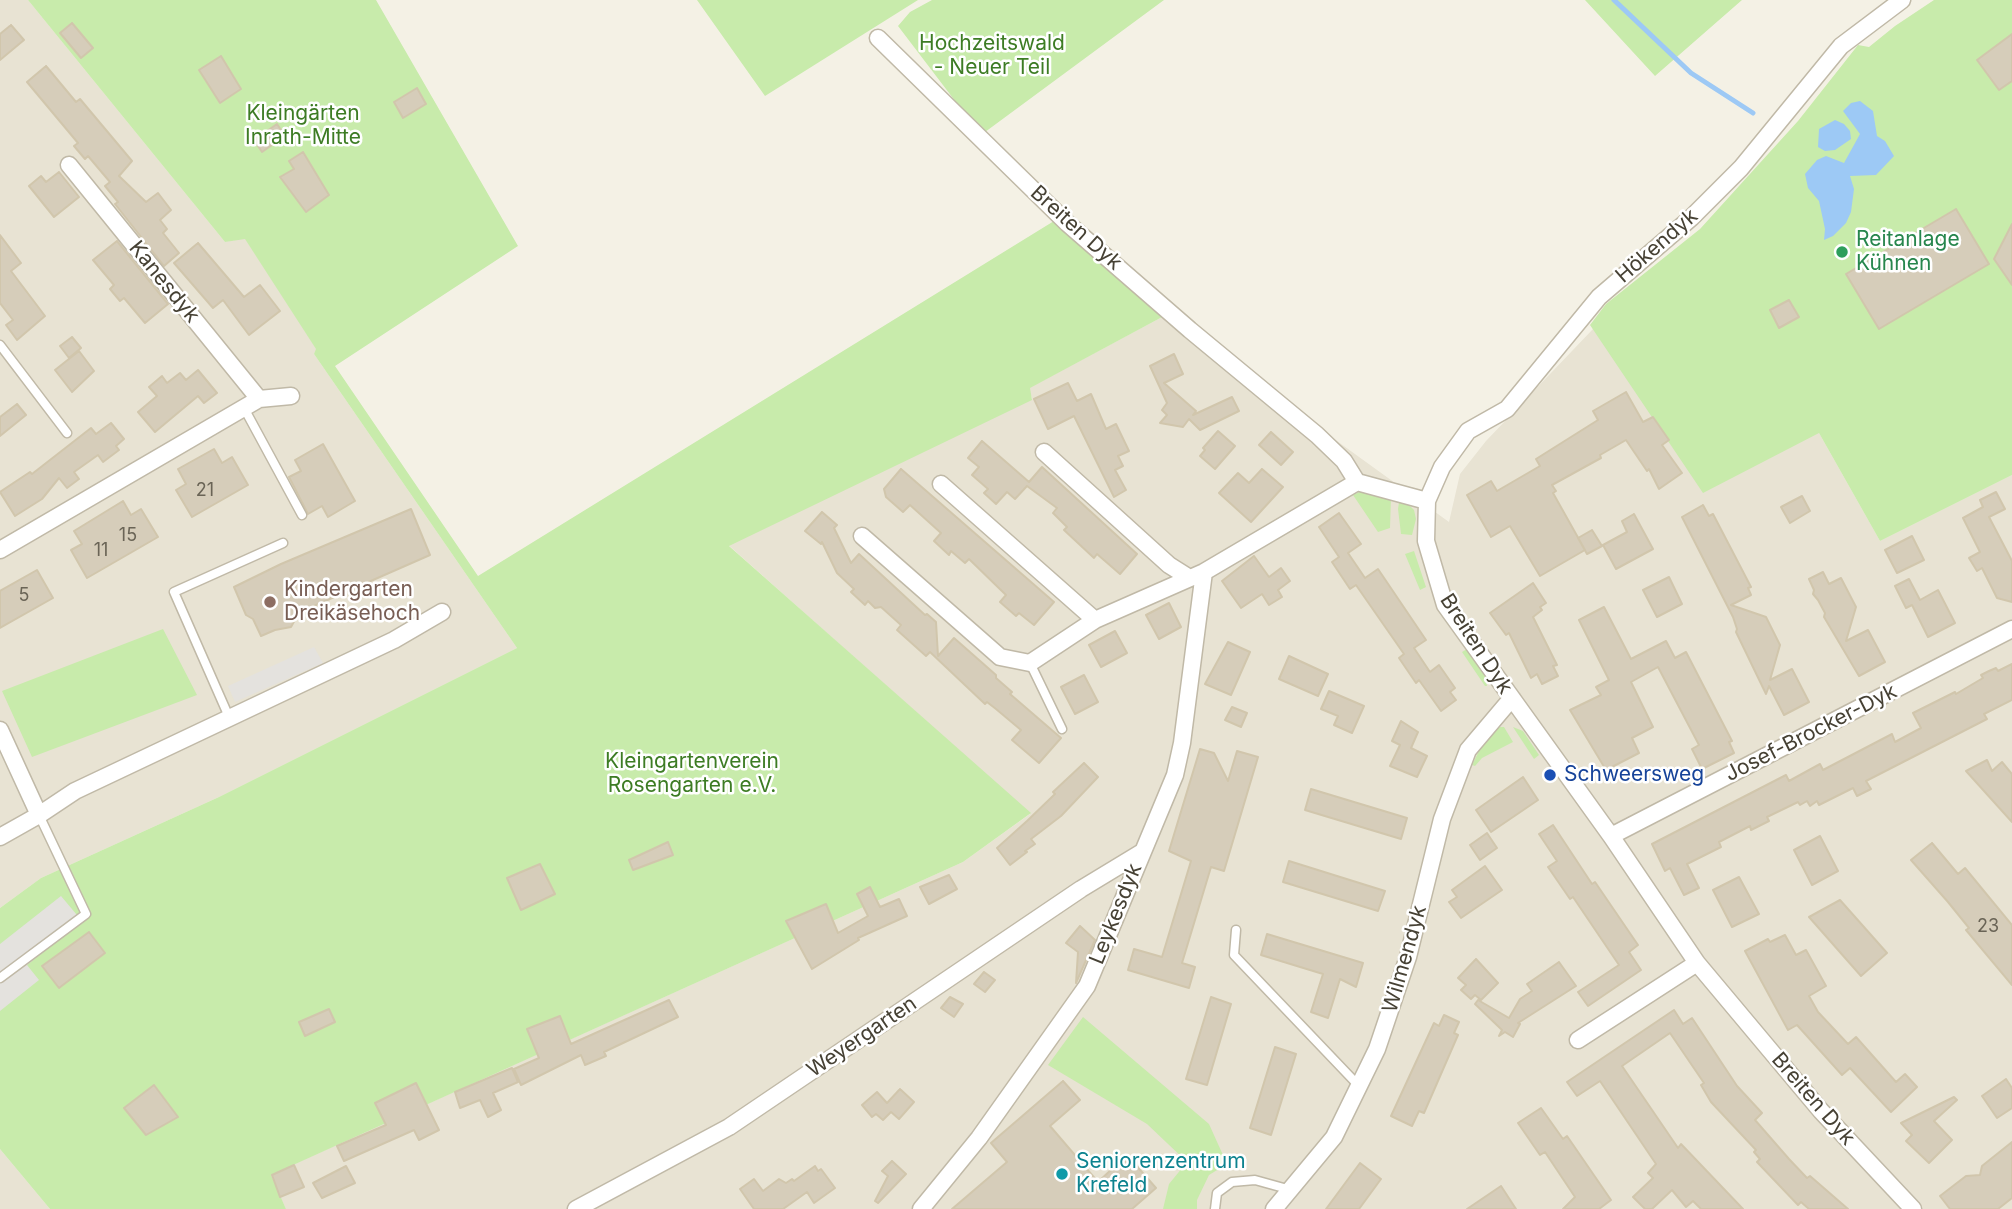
<!DOCTYPE html>
<html>
<head>
<meta charset="utf-8">
<style>
  body { margin:0 }
  canvas { display:block; background:#f4f1e5 }
</style>
</head>
<body>
<canvas width="2012" height="1209"></canvas>
<script>
const g = document.querySelector('canvas').getContext('2d');
g.lineJoin = 'round';
function fill(path, color) { g.fillStyle = color; g.fill(path, 'evenodd'); }
const poly = rows => new Path2D(rows.map(r => 'M' + r).join(''));
function stroke(path, color, width, dash) { g.strokeStyle = color; g.lineWidth = width; g.lineCap = dash ? 'butt' : 'round'; g.setLineDash(dash || []); g.stroke(path); }
function label(font, color, halo, rows, align = 'center') {
  g.font = font + ' Inter,sans-serif'; g.lineWidth = 5; g.setLineDash([]); g.textBaseline = 'middle'; g.strokeStyle = halo; g.fillStyle = color; for (const [text, x, y, turn = 0] of rows) {
    g.save(); g.translate(x, y); g.rotate((+turn || 0) * Math.PI / 180); g.textAlign = isNaN(turn) ? turn : align; if (halo) g.strokeText(text, 0, 0); g.fillText(text, 0, 0); g.restore();
  }
}
fill(poly([
  [0,0,28,0,225,242,245,238,317,349,314,354,517,648,219,797,41,878,0,908],
  [1164,316,1449,522,1460,474,1486,441,1593,329,1819,433,1880,541,2012,475,2012,1209,286,1209,270,1175,963,862,1030,814,725,542,1032,399,1029,388],
  [0,1149,50,1209,0,1209]
]), '#e8e3d3');
fill(poly([
  [28,0,376,0,518,246,335,366,478,576,1054,221,1164,316,1030,388,1032,400,729,546,1031,813,963,862,271,1175,286,1209,50,1209,0,1149,0,908,41,878,219,797,517,648,314,354,316,349,245,239,225,242],
  [697,0,918,0,765,96],
  [932,0,1164,0,981,135,898,26,910,12],
  [1585,0,1742,0,1655,76],
  [1934,0,2012,0,2012,475,1880,541,1819,433,1703,493,1590,325,1606,304,1700,229,1798,121,1858,45,1869,47,1895,26],
  [1364,490,1391,497,1390,528,1378,532,1353,495],
  [1400,496,1414,510,1416,519,1412,535,1401,534,1398,509],
  [1414,551,1426,587,1420,590,1405,554],
  [163,629,197,695,32,757,2,691],
  [1467,649,1485,675,1487,686,1485,686,1462,652],
  [1500,727,1504,727,1513,742,1482,758,1475,766,1472,765,1483,743,1493,731],
  [1513,727,1523,731,1539,755,1534,759],
  [1083,1017,1209,1124,1227,1164,1209,1175,1197,1200,1197,1209,1163,1209,1169,1184,1187,1162,1147,1124,1048,1065]
]), '#c8ebab');
fill(poly([
  [314,647,323,663,235,702,228,686],
  [61,896,82,921,27,965,39,980,0,1011,0,944]
]), '#e4e2de');
fill(poly([
  [1860,101,1873,111,1877,136,1885,141,1894,156,1876,175,1850,176,1854,189,1851,212,1846,223,1833,236,1824,240,1825,229,1819,201,1808,188,1805,174,1817,160,1826,156,1844,163,1860,134,1843,111,1851,103],
  [1835,120,1844,124,1850,131,1851,139,1835,150,1825,151,1818,147,1819,129]
]), '#9dc9f5');
stroke(poly([
  [1614,0,1691,73,1753,113]
]), '#9dc9f5', 5);
const building = poly([
  [72,23,93,48,81,58,60,33,72,23],
  [11,25,24,40,0,60,0,34,11,25],
  [2012,34,2012,81,1999,90,1977,60,2012,34],
  [221,56,241,89,220,103,199,70,221,56],
  [46,66,76,102,80,99,132,161,119,176,146,202,158,193,171,210,160,220,167,229,163,233,179,253,164,266,115,204,118,202,105,186,110,182,88,156,85,159,74,146,78,143,27,82,46,66],
  [417,88,426,104,403,118,394,102,417,88],
  [277,124,285,136,262,152,254,140,277,124],
  [303,152,329,195,306,212,280,177,294,169,289,161,303,152],
  [59,172,79,197,54,217,29,186,41,176,46,182,59,172],
  [1956,209,1989,264,1879,329,1846,274,1956,209],
  [2012,224,2012,285,1994,259,2012,224],
  [0,235,21,263,11,271,45,316,17,340,6,325,13,320,0,303,0,235],
  [117,241,168,304,145,323,124,298,120,301,110,289,114,285,93,260,117,241],
  [198,243,244,297,260,285,280,311,249,335,223,300,213,308,174,263,198,243],
  [1789,300,1799,317,1779,328,1770,310,1789,300],
  [72,337,81,348,69,358,60,346,72,337],
  [79,351,94,371,72,392,55,370,79,351],
  [1174,354,1183,374,1164,383,1196,411,1193,415,1232,397,1239,411,1200,430,1189,419,1183,427,1160,423,1167,415,1162,410,1167,403,1150,366,1174,354],
  [198,370,217,393,204,403,198,396,155,432,138,412,157,396,149,387,162,376,167,383,180,373,186,380,198,370],
  [1068,383,1077,401,1091,394,1106,429,1116,424,1129,451,1118,456,1123,466,1115,470,1126,490,1114,497,1074,416,1048,429,1034,399,1068,383],
  [1626,392,1643,422,1653,417,1669,440,1662,445,1682,473,1659,489,1649,469,1647,471,1626,440,1600,455,1601,458,1552,485,1556,491,1553,493,1585,550,1540,576,1510,526,1491,537,1467,495,1491,481,1497,491,1540,466,1536,459,1598,420,1593,411,1626,392],
  [17,404,26,415,0,436,0,417,17,404],
  [111,423,124,439,116,446,119,450,103,462,98,455,74,472,79,479,67,488,59,478,42,499,15,516,0,492,30,472,32,474,91,428,96,434,111,423],
  [1218,431,1235,446,1215,469,1200,456,1205,450,1203,448,1218,431],
  [1271,432,1293,452,1281,465,1259,445,1271,432],
  [982,441,1029,482,1042,467,1137,554,1120,574,1097,554,1094,558,1064,530,1067,527,1053,513,1057,508,1027,486,1015,499,1007,492,996,504,984,493,988,489,972,475,979,467,968,458,982,441],
  [323,444,355,501,328,517,322,506,308,514,289,477,301,471,295,460,323,444],
  [214,449,222,463,232,457,248,485,192,517,176,490,186,484,178,469,214,449],
  [901,469,1054,602,1034,625,1019,613,1016,616,1000,602,1006,595,969,559,965,563,951,551,949,555,934,541,941,533,910,505,903,512,886,497,884,489,901,469],
  [1262,469,1283,487,1251,522,1219,493,1238,473,1249,483,1262,469],
  [1996,492,2005,509,1989,517,2012,561,2012,602,1997,598,1982,568,1977,571,1969,558,1980,552,1963,518,1983,507,1980,500,1996,492],
  [1802,496,1810,511,1790,523,1781,507,1802,496],
  [123,501,131,515,141,509,158,537,87,578,71,550,82,544,74,531,123,501],
  [1703,505,1709,516,1713,514,1751,587,1748,588,1751,595,1731,605,1766,617,1780,645,1770,680,1792,669,1809,702,1784,715,1769,686,1766,694,1736,632,1737,629,1733,617,1682,517,1703,505],
  [411,509,430,555,307,609,305,614,296,618,291,627,275,630,261,636,253,619,246,615,234,587,281,564,411,509],
  [822,512,837,525,834,528,851,563,859,554,925,615,927,614,936,622,938,656,954,638,996,675,996,678,1012,692,1010,694,1061,738,1039,763,1012,740,1021,730,996,709,987,702,985,704,930,652,926,656,897,630,901,625,881,607,875,608,868,601,865,605,851,592,854,589,837,573,822,542,821,544,805,531,822,512],
  [1339,513,1361,544,1348,553,1365,578,1378,569,1426,640,1414,648,1430,672,1439,665,1455,688,1450,692,1456,700,1441,711,1419,680,1416,683,1399,658,1404,654,1356,585,1350,589,1332,562,1339,557,1319,527,1339,513],
  [1634,514,1653,549,1616,569,1603,545,1627,532,1622,521,1634,514],
  [1592,530,1602,546,1587,554,1578,538,1592,530],
  [1912,536,1924,560,1897,573,1885,550,1912,536],
  [1254,556,1269,577,1281,568,1290,581,1278,590,1282,597,1269,605,1262,594,1241,608,1222,581,1254,556],
  [37,570,53,598,0,628,0,591,37,570],
  [1823,572,1829,584,1841,578,1856,607,1846,641,1868,630,1885,662,1859,676,1824,617,1825,613,1818,600,1813,594,1814,590,1809,579,1823,572],
  [1669,577,1682,604,1657,617,1643,590,1669,577],
  [1909,579,1920,600,1938,590,1955,623,1928,637,1912,605,1906,608,1895,586,1909,579],
  [1533,583,1546,603,1540,607,1542,610,1533,617,1557,665,1553,666,1558,676,1542,684,1537,674,1531,678,1509,633,1506,635,1490,613,1533,583],
  [1169,603,1181,627,1159,639,1146,615,1169,603],
  [1604,607,1631,659,1666,641,1675,658,1686,652,1732,741,1729,742,1734,753,1702,769,1692,749,1699,745,1658,667,1631,682,1653,727,1632,738,1639,753,1606,770,1570,710,1601,695,1596,687,1609,680,1579,620,1604,607],
  [1115,631,1127,653,1101,667,1089,645,1115,631],
  [1228,642,1250,652,1231,695,1205,684,1228,642],
  [1289,656,1328,674,1318,696,1279,679,1289,656],
  [2012,664,2012,700,1984,714,1987,719,1866,781,1871,789,1857,796,1853,788,1819,805,1817,801,1810,806,1807,801,1800,805,1798,802,1767,817,1769,821,1751,830,1750,826,1719,842,1721,847,1687,864,1699,888,1684,895,1670,868,1665,871,1652,844,1786,775,1789,781,1820,764,1823,770,1892,734,1895,742,1921,728,1913,713,1955,692,1956,694,1983,678,1981,675,1989,671,1996,668,1998,671,2012,664],
  [1084,675,1098,702,1075,714,1061,687,1084,675],
  [1329,691,1364,706,1352,733,1334,725,1338,716,1321,709,1329,691],
  [1232,707,1247,713,1241,727,1225,720,1232,707],
  [1401,721,1418,732,1411,748,1427,756,1417,777,1390,766,1400,745,1392,741,1401,721],
  [1200,749,1214,753,1228,781,1237,751,1258,757,1224,871,1211,867,1182,963,1195,967,1189,988,1128,970,1134,949,1162,957,1191,861,1169,851,1200,749],
  [1987,760,1992,771,2002,762,2012,774,2012,822,1966,771,1987,760],
  [1084,763,1098,777,1061,816,1031,839,1035,844,1025,851,1027,852,1010,865,997,848,1027,821,1055,794,1053,792,1084,763],
  [1523,777,1538,800,1491,832,1476,810,1523,777],
  [1311,789,1407,818,1401,839,1305,810,1311,789],
  [1553,825,1592,884,1595,882,1638,945,1629,952,1641,970,1588,1006,1578,992,1619,965,1573,897,1570,899,1548,867,1557,861,1539,834,1553,825],
  [1487,833,1497,848,1480,860,1470,845,1487,833],
  [1820,836,1838,871,1812,885,1794,850,1820,836],
  [668,842,673,855,633,870,629,860,668,842],
  [1932,843,1958,874,1965,868,2012,925,2012,985,1966,930,1969,928,1948,902,1911,860,1932,843],
  [1289,861,1385,891,1378,911,1283,882,1289,861],
  [540,864,555,894,521,910,507,878,540,864],
  [1485,866,1502,890,1461,918,1449,902,1457,897,1452,890,1485,866],
  [949,875,957,889,929,904,920,887,949,875],
  [1739,877,1759,914,1732,927,1713,890,1739,877],
  [870,887,880,907,899,899,907,916,858,938,859,940,812,969,786,921,826,904,838,933,868,916,857,894,870,887],
  [1840,900,1887,953,1861,976,1809,917,1840,900],
  [1080,926,1095,940,1076,983,1078,952,1066,943,1080,926],
  [89,932,105,953,59,988,42,966,89,932],
  [1267,934,1363,963,1356,987,1340,979,1328,1018,1311,1012,1323,974,1261,955,1267,934],
  [1785,935,1796,955,1806,950,1826,986,1809,996,1818,1012,1848,1044,1856,1037,1896,1082,1905,1074,1917,1087,1891,1112,1850,1068,1842,1075,1797,1025,1788,1030,1745,951,1768,939,1770,942,1785,935],
  [1476,959,1498,983,1481,1000,1475,995,1471,999,1461,990,1466,985,1458,978,1476,959],
  [1559,962,1576,986,1518,1023,1520,1024,1513,1037,1505,1032,1499,1036,1502,1030,1475,1004,1478,1000,1509,1018,1520,999,1532,991,1527,984,1559,962],
  [984,972,995,980,985,992,974,984,984,972],
  [950,997,963,1004,954,1017,941,1008,950,997],
  [1211,997,1231,1004,1207,1085,1186,1079,1211,997],
  [669,1000,678,1017,604,1052,606,1056,585,1065,581,1055,521,1085,514,1069,539,1058,527,1029,560,1016,571,1044,669,1000],
  [329,1009,335,1022,305,1036,299,1022,329,1009],
  [1674,1010,1683,1024,1692,1018,1737,1086,1762,1113,1755,1120,1789,1159,1807,1178,1810,1176,1848,1209,1809,1209,1801,1202,1798,1205,1757,1162,1760,1159,1754,1152,1756,1150,1711,1102,1701,1085,1704,1083,1670,1033,1622,1066,1678,1148,1681,1144,1743,1209,1701,1209,1693,1201,1686,1207,1672,1190,1652,1209,1645,1209,1633,1197,1653,1178,1648,1173,1656,1164,1600,1081,1577,1096,1567,1082,1674,1010],
  [1444,1015,1459,1022,1454,1033,1458,1035,1424,1113,1419,1111,1412,1126,1391,1116,1434,1023,1439,1026,1444,1015],
  [1275,1047,1296,1054,1271,1135,1250,1128,1275,1047],
  [512,1068,518,1082,493,1093,501,1110,488,1117,480,1100,460,1108,455,1092,512,1068],
  [2006,1079,2012,1088,2012,1108,1997,1118,1982,1096,2006,1079],
  [1063,1081,1080,1100,1050,1126,1098,1182,1127,1155,1156,1188,1132,1209,952,1209,1007,1162,991,1143,1063,1081],
  [416,1083,439,1130,419,1140,414,1130,344,1161,337,1146,386,1125,375,1103,416,1083],
  [154,1085,178,1117,146,1135,124,1108,154,1085],
  [900,1089,914,1102,899,1119,891,1112,883,1120,876,1114,872,1117,862,1105,877,1092,887,1103,900,1089],
  [1954,1097,1957,1100,1934,1121,1952,1140,1929,1163,1906,1141,1912,1135,1901,1123,1954,1097],
  [1541,1108,1563,1139,1567,1136,1611,1200,1599,1209,1563,1209,1575,1197,1545,1152,1540,1155,1518,1123,1541,1108],
  [2012,1142,2012,1198,1998,1209,1950,1209,1940,1196,1966,1176,1980,1175,1982,1166,2012,1142],
  [892,1161,906,1174,878,1203,875,1201,888,1176,882,1171,892,1161],
  [1360,1163,1381,1179,1359,1209,1326,1209,1360,1163],
  [294,1165,304,1187,280,1197,272,1175,294,1165],
  [346,1166,355,1183,322,1198,313,1183,346,1166],
  [815,1166,818,1171,821,1169,835,1188,814,1203,807,1192,783,1209,754,1209,740,1189,754,1179,763,1191,779,1179,786,1183,792,1179,794,1181,815,1166],
  [1501,1186,1516,1209,1467,1209,1501,1186]
]);
fill(building, '#d6cdba');
stroke(building, '#d1c6ac', 2);
const lane = poly([
  [0,345,67,433],
  [244,408,302,515],
  [1030,663,1062,729],
  [229,717,174,592,283,543],
  [1236,930,1234,955,1359,1086],
  [0,978,86,914,39,815],
  [1215,1209,1217,1193,1232,1182,1255,1180,1291,1190]
]);
const street = poly([
  [1902,0,1841,46,1741,168,1691,218,1599,297,1507,409,1468,431,1442,467,1427,501,1426,541,1445,605,1611,836,1697,963,1821,1111,1913,1209],
  [878,38,1067,223,1190,330,1317,435,1344,461,1357,482,1427,501],
  [69,165,259,399],
  [1044,452,1169,565,1188,577],
  [941,484,1095,620],
  [862,536,1000,657,1030,663,1095,620,1204,572,1357,482],
  [0,550,259,399,291,396],
  [0,730,39,815],
  [1611,836,2012,629],
  [0,837,39,815,75,791,394,640,442,612],
  [1578,1040,1697,963],
  [576,1209,729,1127,1081,889,1142,852],
  [921,1209,979,1138,1087,986,1175,775,1182,743,1204,572],
  [1274,1209,1334,1137,1377,1049,1408,957,1442,819,1468,750,1512,698]
]);
stroke(lane, '#c0b9a7', 11);
stroke(street, '#c0b9a7', 19);
stroke(lane, '#fff', 8);
stroke(street, '#fff', 16);
for (const [x, y, r, color] of [
  [1842,252,7,"#2e9e5b"],
  [270,602,7,"#8d6e63"],
  [1550,775,7,"#1a4fb4"],
  [1062,1174,7,"#0f9aa8"]
]) { const dot = new Path2D(); dot.arc(x, y, r, 0, 2 * Math.PI); g.fillStyle = color; g.fill(dot); stroke(dot, '#fff', 2.5); }
label('18px', '#6a6456', null, [
  ["21",205,491],
  ["15",128,536],
  ["11",101,551],
  ["5",24,596],
  ["23",1988,927]
]);
label('21px', '#3d7c24', '#fff', [
  ["Hochzeitswald",992,44],
  ["- Neuer Teil",992,68],
  ["Kleingärten",303,114],
  ["Inrath-Mitte",303,138],
  ["Kleingartenverein",692,762],
  ["Rosengarten e.V.",692,786]
]);
label('21px', '#464134', '#fff', [
  ["Breiten Dyk",1076,228,42],
  ["Hökendyk",1657,246,-41],
  ["Kanesdyk",164,282,51],
  ["Breiten Dyk",1476,644,57],
  ["Josef-Brocker-Dyk",1811,733,-27],
  ["Leykesdyk",1116,914,-68],
  ["Wilmendyk",1405,959,-74],
  ["Weyergarten",862,1037,-34],
  ["Breiten Dyk",1813,1099,49]
]);
label('21px', '#27864d', '#fff', [
  ["Reitanlage",1856,240],
  ["Kühnen",1856,264]
], 'left');
label('21px', '#785e54', '#fff', [
  ["Kindergarten",284,590],
  ["Dreikäsehoch",284,614]
], 'left');
label('21px', '#164399', '#fff', [
  ["Schweersweg",1564,775]
], 'left');
label('21px', '#0d838f', '#fff', [
  ["Seniorenzentrum",1076,1162],
  ["Krefeld",1076,1186]
], 'left');
</script>
</body>
</html>
